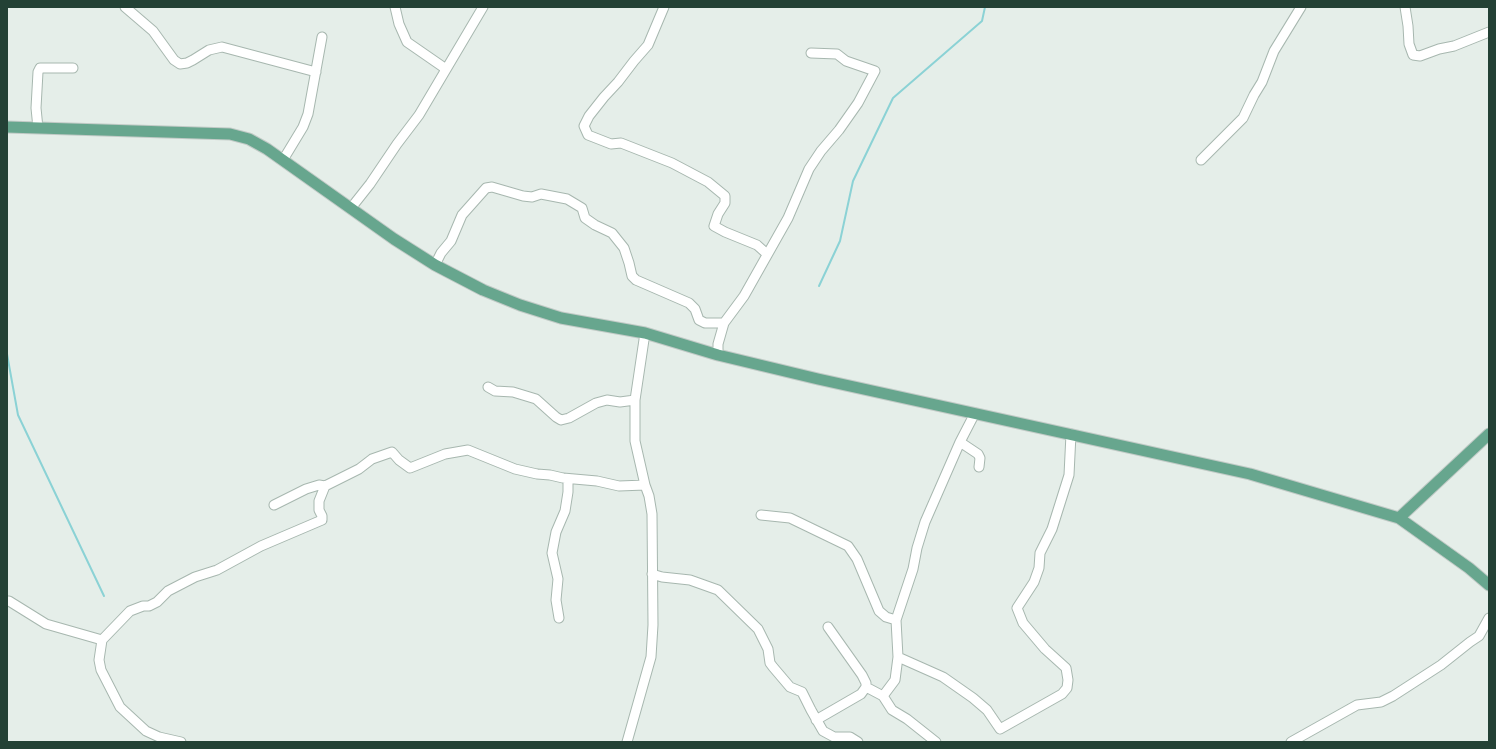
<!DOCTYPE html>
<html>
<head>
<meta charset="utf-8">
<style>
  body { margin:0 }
  #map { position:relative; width:1496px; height:749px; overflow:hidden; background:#e5eee9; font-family:Ubuntu,sans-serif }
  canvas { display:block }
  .frame { position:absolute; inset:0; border:8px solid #234135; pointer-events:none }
</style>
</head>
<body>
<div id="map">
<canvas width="1496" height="749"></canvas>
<div class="frame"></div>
</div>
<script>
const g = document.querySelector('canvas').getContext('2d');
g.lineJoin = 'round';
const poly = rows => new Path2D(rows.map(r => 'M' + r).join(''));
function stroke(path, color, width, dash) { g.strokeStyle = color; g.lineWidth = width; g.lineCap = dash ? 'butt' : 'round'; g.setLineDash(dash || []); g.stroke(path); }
stroke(poly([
  [819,286,840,241,853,181,893,98,982,21,985,7],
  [7,354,18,415,104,596]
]), '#8bd2d5', 2);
const minor = poly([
  [125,7,153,31,174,60,180,64,187,63,193,60,209,50,222,47,316,72],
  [395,7,399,24,407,42,446,69],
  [664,7,648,45,634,61,618,82,604,97,589,116,584,126,588,135,611,144,621,143,672,163,708,182,725,196,725,203,718,214,714,226,725,232,757,245,767,254],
  [1405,7,1408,26,1409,44,1413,55,1420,56,1439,49,1454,46,1489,32],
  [38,128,36,108,38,72,40,68,73,68],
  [283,160,303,127,308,114,322,37],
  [1201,160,1243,118,1254,95,1262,82,1274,51,1301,7],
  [351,208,370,184,397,144,419,115,483,7],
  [435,265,441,253,451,241,462,215,486,188,492,187,523,196,532,197,541,194,567,199,582,208,585,218,595,225,612,233,624,248,629,263,632,276,636,280,689,303,695,309,699,320,705,323,724,323],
  [718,355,718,344,724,323,744,296,788,218,809,169,821,151,839,130,858,103,875,71,846,61,837,54,811,53],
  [488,387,495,391,513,392,536,399,556,417,561,420,569,418,596,403,607,400,620,402,635,400],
  [960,442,978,454,980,458,979,467],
  [274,505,306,489,319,485,325,486],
  [761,515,790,518,848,546,857,559,879,611,886,617,896,620,913,569,917,548,925,522,960,442,975,413],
  [652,574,662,577,690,580,718,590,758,629,768,649,770,663,773,667,790,687,802,692,811,710,823,731,834,737,850,737,858,742],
  [7,601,9,601,46,624,102,640,130,611,143,606,149,606,157,602,168,591,195,577,217,570,261,546,322,520,322,516,319,510,319,501,325,486,359,469,372,459,392,452,399,460,410,468,445,454,468,450,515,469,537,474,550,475,563,478,597,481,619,486,645,485],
  [559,618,556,600,558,579,552,553,556,532,565,511,568,492,568,479],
  [896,620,898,657,895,680,883,696,892,710,907,719,936,742],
  [102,640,99,660,101,670,120,707,146,731,159,737,181,742],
  [898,657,943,677,973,698,987,710,1000,729,1062,694,1067,688,1068,680,1066,668,1045,649,1023,623,1017,608,1034,582,1039,568,1040,553,1052,529,1069,475,1071,434],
  [866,687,883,696],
  [816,720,861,694,866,687,866,683,862,675,828,627],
  [627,742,651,657,653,625,652,514,649,496,645,485,635,441,635,400,645,333],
  [1291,742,1357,705,1381,702,1393,696,1441,665,1470,642,1479,636,1489,618]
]);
const major = poly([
  [7,127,230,134,249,139,267,149,394,239,435,265,483,290,520,305,561,318,645,333,718,355,818,379,1250,474,1399,518,1469,568,1489,585],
  [1399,518,1489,434]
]);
stroke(minor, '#a7b7af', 11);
stroke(major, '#c1cac6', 13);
stroke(minor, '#fff', 9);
stroke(major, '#67a68e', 11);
</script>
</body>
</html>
